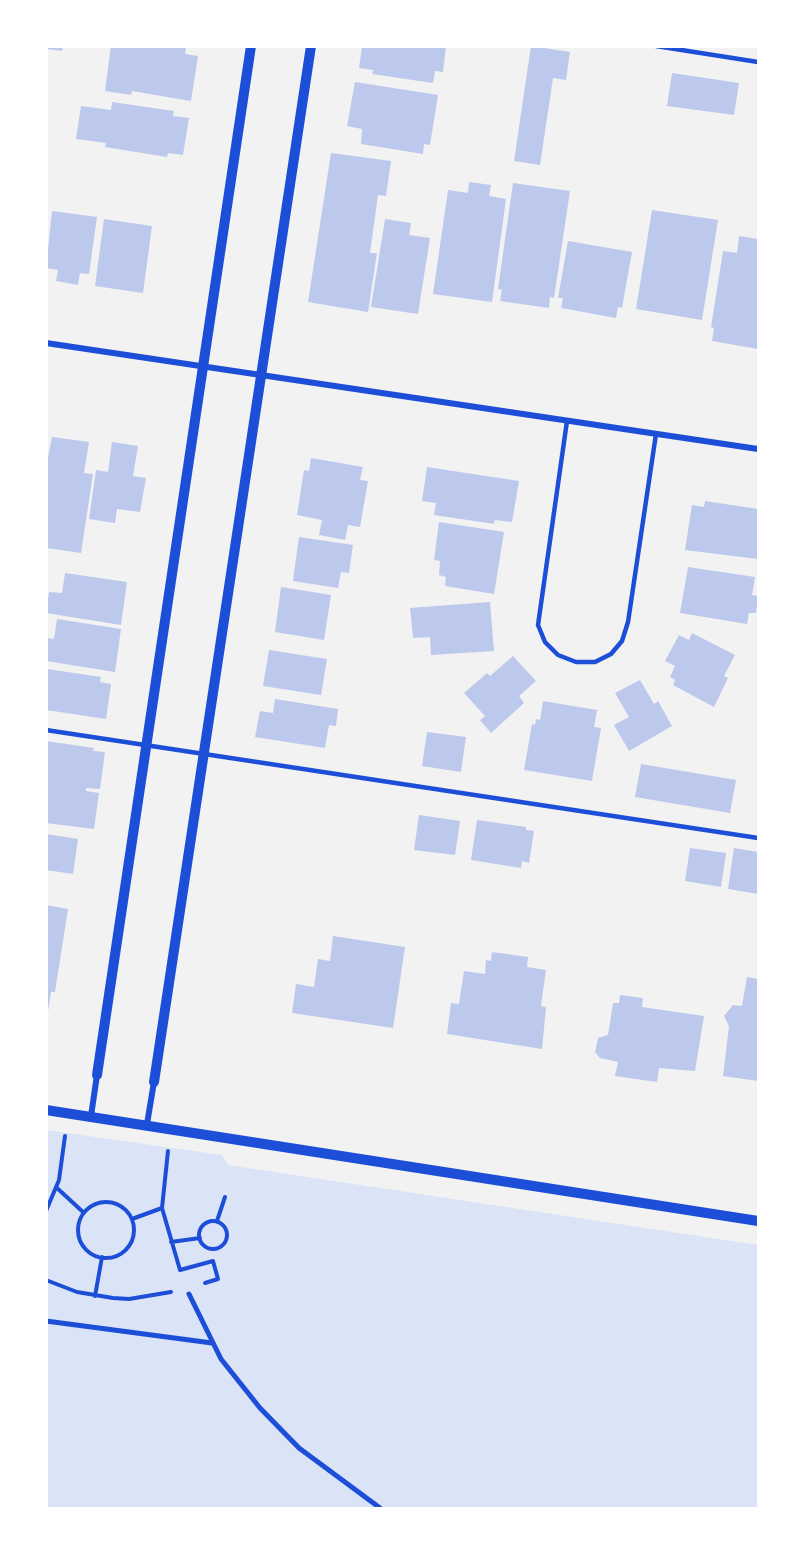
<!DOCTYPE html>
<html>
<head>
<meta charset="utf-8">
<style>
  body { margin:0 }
  #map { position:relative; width:805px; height:1555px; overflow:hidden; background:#f2f2f2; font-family:Ubuntu,sans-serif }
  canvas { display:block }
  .frame { position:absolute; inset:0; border:48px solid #fff; pointer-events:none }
</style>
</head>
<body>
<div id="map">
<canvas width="805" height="1555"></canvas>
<div class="frame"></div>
</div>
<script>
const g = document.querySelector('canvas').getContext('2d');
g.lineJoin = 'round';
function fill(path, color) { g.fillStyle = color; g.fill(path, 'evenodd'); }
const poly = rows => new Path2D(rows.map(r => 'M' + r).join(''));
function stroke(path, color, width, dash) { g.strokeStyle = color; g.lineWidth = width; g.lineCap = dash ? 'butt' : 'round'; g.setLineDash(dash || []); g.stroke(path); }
fill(poly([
  [46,1130,222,1155,228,1165,758,1245,758,1508,47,1508]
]), '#dbe4f7');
fill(poly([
  [46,46,63,46,62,51,46,49],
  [111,46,174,46,186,48,185,54,198,56,191,101,132,91,131,95,105,91],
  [362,46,446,46,443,72,435,71,433,83,372,74,373,70,359,68],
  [531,46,570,52,566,80,553,78,540,165,514,161],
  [672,73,739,83,734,115,667,106],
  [355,82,438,95,430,145,424,144,423,154,361,144,362,129,347,126],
  [112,102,174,111,173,116,189,118,183,155,168,153,167,157,105,147,106,143,76,139,81,106,111,110],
  [331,153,391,161,386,196,378,195,370,253,377,253,368,312,308,302],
  [469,182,491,185,489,196,506,199,492,302,433,294,448,190,468,193],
  [513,183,570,191,554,298,550,297,549,308,500,301,502,290,498,289],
  [652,210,718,220,702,320,636,309],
  [52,211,97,217,89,274,80,273,78,285,56,281,58,270,46,268],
  [104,219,152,226,143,293,95,286],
  [385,219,411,223,409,235,430,238,418,314,371,307],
  [739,236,758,239,758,349,712,341,714,328,711,327,723,251,737,253],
  [568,241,632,252,622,308,618,307,616,318,561,308,563,298,558,298],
  [52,437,89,442,84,473,93,474,81,553,46,548,46,468],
  [112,442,138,446,133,476,146,478,140,512,117,509,115,523,89,519,96,470,108,472],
  [311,458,363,467,360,480,368,481,360,527,348,525,345,540,319,535,322,520,297,515,304,470,309,471],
  [427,467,519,481,512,522,495,520,494,524,434,515,436,503,422,501],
  [705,501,758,509,758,559,685,550,692,505,704,507],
  [439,522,504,532,494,594,445,586,446,577,439,575,440,561,434,560],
  [299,537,353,545,349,573,341,572,338,588,293,581],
  [688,567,755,577,752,595,758,596,756,613,749,613,747,624,680,613],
  [65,573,127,582,121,625,46,613,49,592,62,593],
  [281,587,331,595,324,640,275,632],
  [490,602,494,651,431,655,430,637,413,638,410,608],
  [57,619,121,629,115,672,46,661,46,638,54,639],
  [692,633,735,655,724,676,728,678,714,707,673,685,675,680,670,677,675,666,665,661,679,635,689,640],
  [269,650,327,659,321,695,263,686],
  [513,656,536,681,519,696,524,703,491,733,480,720,485,716,464,693,487,673,490,676],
  [47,669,101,677,100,682,111,684,106,719,46,710],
  [640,680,654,704,658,701,672,726,629,751,614,725,629,717,615,693],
  [275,699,338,709,336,726,329,725,325,748,255,737,260,711,273,713],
  [543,701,597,710,594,727,601,728,592,781,524,770,532,724,535,725,536,719,540,720],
  [427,732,466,737,461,772,422,766],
  [46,741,94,748,93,751,105,752,100,789,86,788,86,791,99,793,94,829,46,823],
  [641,764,736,780,730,813,635,797],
  [419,815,460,821,455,855,414,850],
  [477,820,526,827,526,830,534,831,529,863,522,861,521,868,471,860],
  [46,834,78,839,73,874,46,870],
  [690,848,726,853,721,887,685,881],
  [734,848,758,852,758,894,728,889],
  [46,905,68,909,55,992,51,992,48,1011],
  [333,936,405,947,393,1028,292,1013,296,984,314,987,318,959,330,961],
  [492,952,528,957,527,967,546,970,541,1006,546,1007,542,1049,447,1034,451,1003,459,1004,464,971,485,974,486,960,491,961],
  [747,977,758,979,758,1081,723,1076,729,1026,724,1016,733,1005,742,1006],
  [620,995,643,998,642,1007,704,1016,695,1071,659,1068,657,1082,615,1076,618,1062,600,1058,595,1052,598,1038,608,1035,613,1003,619,1003]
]), '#bdc9ec');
stroke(poly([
  [168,1151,162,1208,180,1270],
  [57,1188,83,1212],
  '78 1230a28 28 0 1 1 56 0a28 28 0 1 1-56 0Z',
  [46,1211,59,1180,65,1136],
  [132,1219,162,1208],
  [217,1221,225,1197],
  '199 1235a14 14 0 1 1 28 0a14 14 0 1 1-28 0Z',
  [171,1242,200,1238],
  [180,1270,213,1261,218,1279,205,1283],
  [46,1280,77,1292,113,1298,129,1299,171,1292],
  [95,1296,102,1257]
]), '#1d4ed8', 4);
stroke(poly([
  [656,46,758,62],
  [567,421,538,625,545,642,558,655,576,662,595,662,611,654,622,641,628,622,656,434],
  [46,730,758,838]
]), '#1d4ed8', 4.5);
stroke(poly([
  [189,1294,221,1359,260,1408,299,1448,380,1508],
  [46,1321,212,1343]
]), '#1d4ed8', 5);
stroke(poly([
  [46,343,758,449],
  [91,1116,97,1075],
  [147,1124,154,1082]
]), '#1d4ed8', 6);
stroke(poly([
  [97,1075,251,46],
  [154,1082,311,46],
  [46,1110,758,1221]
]), '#1d4ed8', 10);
</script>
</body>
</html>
